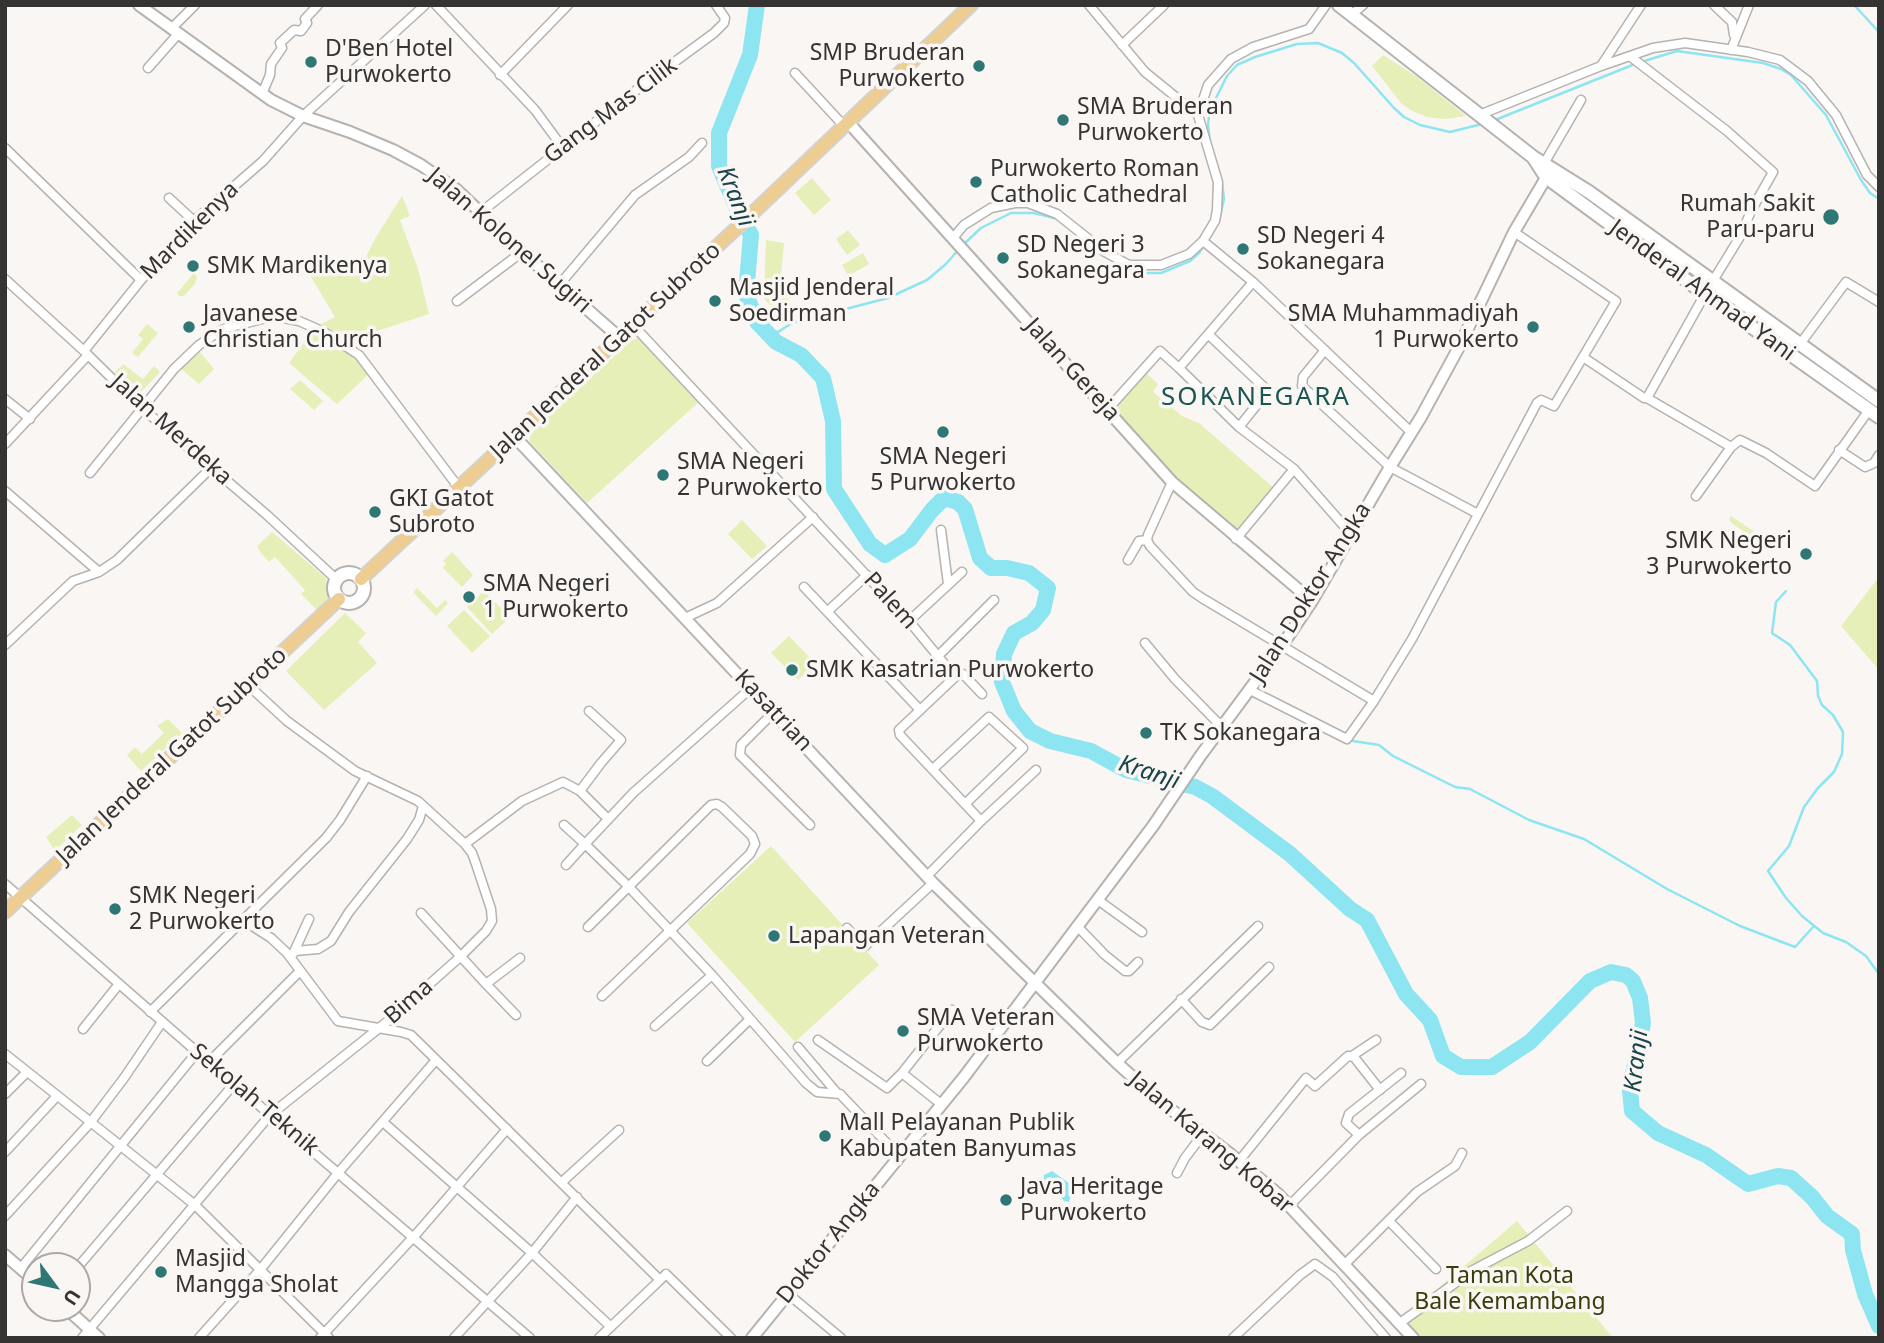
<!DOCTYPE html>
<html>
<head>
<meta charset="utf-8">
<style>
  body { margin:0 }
  #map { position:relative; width:1884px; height:1343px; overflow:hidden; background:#faf6f3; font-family:"Noto Sans",sans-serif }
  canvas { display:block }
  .frame { position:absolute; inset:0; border:7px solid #363433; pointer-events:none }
  .north { position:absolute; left:21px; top:1252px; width:70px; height:70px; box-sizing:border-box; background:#faf6f3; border:2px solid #aca8a6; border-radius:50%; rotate:123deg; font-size:19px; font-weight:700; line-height:28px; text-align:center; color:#363433 }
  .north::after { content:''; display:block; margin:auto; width:24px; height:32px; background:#2e7774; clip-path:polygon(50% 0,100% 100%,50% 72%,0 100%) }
</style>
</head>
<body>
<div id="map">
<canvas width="1884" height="1343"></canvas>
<div class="frame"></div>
<div class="north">U</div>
</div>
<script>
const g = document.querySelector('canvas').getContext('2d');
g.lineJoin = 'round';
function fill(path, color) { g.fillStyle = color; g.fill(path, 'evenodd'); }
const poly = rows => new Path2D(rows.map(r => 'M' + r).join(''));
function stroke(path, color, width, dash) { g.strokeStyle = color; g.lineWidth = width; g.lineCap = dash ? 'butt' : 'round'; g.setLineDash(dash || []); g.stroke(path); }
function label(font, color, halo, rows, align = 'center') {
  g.font = font + ' "Noto Sans",sans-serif'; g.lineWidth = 7; g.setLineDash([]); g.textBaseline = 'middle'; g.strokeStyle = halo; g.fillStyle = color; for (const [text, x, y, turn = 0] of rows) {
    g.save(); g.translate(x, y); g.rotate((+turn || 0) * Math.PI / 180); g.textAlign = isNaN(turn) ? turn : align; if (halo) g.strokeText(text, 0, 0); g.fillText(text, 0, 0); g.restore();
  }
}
fill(poly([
  [1383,55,1417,77,1466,116,1445,119,1427,117,1412,111,1401,103,1372,66],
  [812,178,831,200,814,215,795,193],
  [1804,190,1817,200,1806,214,1793,205],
  [402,196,410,216,400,220,418,269,429,314,347,341,321,324,335,317,305,267,360,269,376,237],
  [848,230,860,245,847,255,836,239],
  [766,240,784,243,780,286,793,308,779,313,764,299],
  [863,253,869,264,848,276,842,265],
  [194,273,197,277,195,284,184,296,179,296,177,293],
  [147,324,158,333,138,357,132,353,143,339,138,335],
  [315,328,369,365,370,373,337,404,289,363],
  [638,338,700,401,587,503,530,442,529,439,534,429,632,340],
  [200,352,214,369,199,384,181,369],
  [123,364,143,379,154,366,160,372,141,392,115,372],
  [1145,372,1158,384,1153,392,1182,416,1199,423,1275,489,1238,529,1234,529,1176,478,1112,409],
  [300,380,323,401,314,410,290,389],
  [1731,516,1765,539,1766,544,1761,544,1733,524,1729,520],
  [742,520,767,546,752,559,728,534],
  [272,532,325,577,331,593,328,600,317,610,301,594,305,590,275,557,269,562,261,553,257,546],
  [452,552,473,575,462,587,443,568,446,564,443,561],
  [1879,577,1879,670,1841,626],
  [417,588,437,608,445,600,448,603,436,616,413,592],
  [484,591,510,617,492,634,467,607],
  [464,610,490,636,472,653,447,626],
  [345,613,366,633,358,642,377,663,324,710,286,671],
  [789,636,815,663,798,680,771,653],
  [168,719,182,733,141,771,127,755,135,747,142,754,164,733,157,726],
  [72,815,82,825,55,851,46,837],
  [771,846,879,965,795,1042,687,923],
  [1517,1221,1613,1338,1418,1338,1401,1320]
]), '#e6efb8');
fill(poly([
  [1052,1171,1076,1188,1076,1193,1071,1195,1069,1202,1064,1201,1055,1190,1047,1191,1043,1186,1044,1175]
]), '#8de5f2');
stroke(poly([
  [1854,5,1879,32],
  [1641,62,1677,51,1763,63,1781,69,1791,75,1826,115,1861,180,1870,193,1879,199],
  [1495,120,1635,64],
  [1210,143,1208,124,1210,110,1227,76,1237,65,1255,57,1297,44,1318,43,1342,53,1354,63,1394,108,1404,117,1420,125,1450,132,1482,124],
  [1219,221,1224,199,1222,183],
  [1087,242,1096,252,1128,269,1143,273,1161,273,1190,261,1199,253,1216,227],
  [964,244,981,228,1011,213,1034,213,1058,219],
  [764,330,778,332,792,323,888,298,927,280,946,264,959,249],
  [1786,591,1776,602,1772,633,1790,645,1817,681,1818,696,1822,705,1833,715,1843,732,1842,754,1834,772,1818,788,1804,807,1789,846,1768,871,1786,898,1802,916,1823,933,1846,942,1866,956,1879,974],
  [1347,740,1379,745,1393,756,1455,787,1470,789,1529,820,1584,839,1667,889,1740,926,1795,947,1814,926]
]), '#8de5f2', 2.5);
stroke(poly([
  [757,5,750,55,719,133,719,166,736,206,751,235,746,294,757,322,776,342,801,355,823,378,833,421,834,489,870,544,885,555,910,539,932,510,944,498,958,502,965,509,980,558,991,568,1007,568,1029,573,1048,588,1043,610,1032,623,1014,633,1004,654,1002,682,1014,711,1030,731,1050,741,1091,751,1126,770,1195,787,1212,796,1290,854,1350,909,1367,920,1406,994,1430,1020,1443,1056,1461,1067,1492,1067,1530,1042,1590,981,1611,972,1626,975,1633,981,1640,998,1643,1023,1630,1090,1632,1111,1658,1133,1706,1155,1748,1184,1778,1176,1791,1178,1812,1197,1827,1216,1852,1234,1853,1250,1865,1294,1879,1326]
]), '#8de5f2', 16);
const minor = poly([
  [436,5,535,110,563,148],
  [1089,5,1145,72,1198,115],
  [1714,5,1732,22,1734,35],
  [1350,16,1363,5],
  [171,29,195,5],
  [1122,45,1164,5],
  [1731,50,1749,5],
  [1631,57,1727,131,1773,172,1751,211,1741,235,1705,294,1647,398],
  [1601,66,1641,5],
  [148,68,178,34],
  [795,73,844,126],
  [500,75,568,5],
  [262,94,270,75,271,64,282,48,280,43,294,30,301,31,307,23,305,19,318,5],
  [1479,115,1601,66,1653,48,1685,43,1748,52,1780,60,1808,81,1836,115,1867,175,1879,187],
  [5,148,141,280],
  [1542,167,1581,100],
  [169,198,194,221],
  [481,212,631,94,714,33,724,23,725,18,716,5],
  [953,238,964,225,991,208,1015,203,1028,203,1057,214,1105,252,1129,265,1161,265,1189,254,1203,241,1215,221,1217,210,1218,182,1198,115,1208,85,1231,59,1253,47,1309,29,1326,5],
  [1203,241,1253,282,1412,433],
  [5,279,84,351,143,409,267,515,337,580],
  [1253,282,1179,368,1239,427,1294,469,1351,534],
  [560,284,635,195,689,157,702,143],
  [457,301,522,252],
  [633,325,909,621,955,677,899,730,900,735,981,821,928,875],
  [1209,335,1268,391,1239,427],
  [1800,344,1846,282,1879,302],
  [1325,350,1303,377,1302,386,1390,467,1478,514],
  [84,351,141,280,194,221,263,161,303,116,425,5],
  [1583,357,1644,398,1647,398,1731,447],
  [5,399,30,419],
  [1107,410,1160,351,1179,368],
  [5,444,88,355],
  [1839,450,1865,467,1874,463,1879,455],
  [90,473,174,369,199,345,223,329,274,316,299,321,324,332,359,355,459,488],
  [1172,482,1148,535,1147,540,1150,546,1193,592,1202,598,1374,701,1412,639,1537,403,1541,400,1554,406,1616,301,1514,232],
  [5,491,99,572],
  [1696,496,1731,447,1740,440,1766,453,1815,486,1869,410],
  [941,530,948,584],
  [1236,539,1294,469],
  [1128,560,1139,541,1147,540],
  [804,587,920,710],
  [828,611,867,575],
  [685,618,717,603,813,517],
  [909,621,962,572],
  [1145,643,1175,679,1222,727],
  [5,645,73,581,99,572,117,560,212,467],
  [938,656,994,600],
  [955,677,959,673,963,674,982,694],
  [751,688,633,793,585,844,628,886,712,975,806,1083,817,1092,840,1094,899,1156],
  [1250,690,1347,739,1374,701],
  [774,712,741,745,740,755,810,825],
  [933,769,989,717,1023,748,965,804],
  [580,791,601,763,621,740,589,711],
  [981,821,1036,770],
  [564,825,585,844,566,865],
  [465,844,522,801,563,782,580,791,608,819],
  [5,884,197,1052,530,1338],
  [1098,900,1142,932],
  [421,913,486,984,520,958],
  [243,920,271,938,287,953,338,1021,401,1032,411,1035,660,1280,599,1338],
  [1077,926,1105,955,1125,971,1129,971,1138,962],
  [588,927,711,805,717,804,722,807,752,836,755,844,750,854,602,996],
  [847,928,861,944,865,946,933,883],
  [295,951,318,949,331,941,349,912,407,839,419,820,423,806],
  [293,954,309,919],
  [486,984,516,1015],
  [1181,999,1202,1022,1210,1025,1269,967],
  [150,1012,326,838,340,820,367,776],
  [655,1026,712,975],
  [83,1029,119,984],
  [818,1040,887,1088,902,1073,952,1010],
  [798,1047,837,1093],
  [5,1054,195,1205,329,1338],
  [1352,1056,1376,1040],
  [707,1061,749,1020],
  [209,1062,300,971],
  [1117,1063,1258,926],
  [902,1073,941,1104],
  [5,1094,27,1072],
  [383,1122,532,1253,611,1327],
  [1359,1135,1346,1123,1349,1114,1401,1073],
  [5,1152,57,1096],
  [1239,1161,1306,1078,1315,1086,1348,1056,1354,1057,1380,1090],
  [1177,1173,1185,1158,1203,1134],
  [562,1182,619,1130],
  [1289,1206,1359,1135,1421,1084],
  [5,1216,90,1123,124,1078,162,1022],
  [1390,1222,1436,1269],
  [1344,1265,1417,1192,1455,1166,1462,1153],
  [21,1268,197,1052],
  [77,1268,234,1084],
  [660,1280,666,1274,731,1338],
  [787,1293,841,1338],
  [1400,1323,1473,1270,1528,1241,1567,1211],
  [82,1338,270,1115,388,1021,460,957,486,931,492,921,491,909,476,864,472,853,465,844,418,801,355,771,287,721,248,685],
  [199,1338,260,1270,338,1173,436,1060],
  [320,1338,418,1232,507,1129],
  [454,1338,532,1253,577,1197],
  [1233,1338,1300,1275,1315,1264,1333,1277,1386,1338]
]);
const tertiary = poly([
  [139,5,271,100,303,116,350,132,393,150,421,165,457,190,522,252,620,338],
  [848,122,1172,482,1312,601],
  [514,436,933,883,1117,1063,1157,1099,1229,1153,1278,1194,1413,1338],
  [5,1255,35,1281],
  [66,1308,99,1338],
  [752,1338,964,1077,1153,826,1201,755,1281,647,1312,601,1390,467,1421,417,1459,347,1514,232,1550,171]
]);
const secondary = poly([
  [1339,5,1533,157,1589,192,1879,401],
  [1533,157,1546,177,1705,294,1879,417],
  '334 588a15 15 0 1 1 30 0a15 15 0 1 1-30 0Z'
]);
const primary = poly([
  [361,579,758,208,971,5],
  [5,912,339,599]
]);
stroke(minor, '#b5b2af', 11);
stroke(tertiary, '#b5b2af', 14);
stroke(secondary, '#b5b2af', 16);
stroke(primary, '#d3d2d2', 16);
stroke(minor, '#fff', 8);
stroke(tertiary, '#fff', 10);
stroke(secondary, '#fff', 12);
stroke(primary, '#edcd91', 12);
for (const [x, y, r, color] of [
  [311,62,7,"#2e7774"],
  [979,66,7,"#2e7774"],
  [1063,120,7,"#2e7774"],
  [976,182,7,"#2e7774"],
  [1831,217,9,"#2e7774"],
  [1243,249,7,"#2e7774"],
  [1003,258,7,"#2e7774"],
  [193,266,7,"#2e7774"],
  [715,301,7,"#2e7774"],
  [189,327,7,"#2e7774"],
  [1533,327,7,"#2e7774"],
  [943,432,7,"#2e7774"],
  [663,475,7,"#2e7774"],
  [375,512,7,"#2e7774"],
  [1806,554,7,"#2e7774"],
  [469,597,7,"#2e7774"],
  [792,670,7,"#2e7774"],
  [1146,733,7,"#2e7774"],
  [115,909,7,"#2e7774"],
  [774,936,7,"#2e7774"],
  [903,1031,7,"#2e7774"],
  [825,1136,7,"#2e7774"],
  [1006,1200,7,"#2e7774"],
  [161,1272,7,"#2e7774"]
]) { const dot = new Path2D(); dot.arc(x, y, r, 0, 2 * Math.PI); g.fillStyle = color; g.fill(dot); stroke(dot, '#faf6f3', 2.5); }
label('23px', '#363433', '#faf6f3', [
  ["D'Ben Hotel",325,49],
  ["Purwokerto",325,75],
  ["SMP Bruderan",965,53,"right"],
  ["Purwokerto",965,79,"right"],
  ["SMA Bruderan",1077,107],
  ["Purwokerto",1077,133],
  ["Purwokerto Roman",990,169],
  ["Catholic Cathedral",990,195],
  ["Rumah Sakit",1815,204,"right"],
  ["Paru-paru",1815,230,"right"],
  ["SD Negeri 4",1257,236],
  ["Sokanegara",1257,262],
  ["SD Negeri 3",1017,245],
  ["Sokanegara",1017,271],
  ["SMK Mardikenya",207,266],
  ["Masjid Jenderal",729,288],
  ["Soedirman",729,314],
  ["Javanese",203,314],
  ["Christian Church",203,340],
  ["SMA Muhammadiyah",1519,314,"right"],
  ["1 Purwokerto",1519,340,"right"],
  ["SMA Negeri",943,457,"center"],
  ["5 Purwokerto",943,483,"center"],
  ["SMA Negeri",677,462],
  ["2 Purwokerto",677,488],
  ["GKI Gatot",389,499],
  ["Subroto",389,525],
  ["SMK Negeri",1792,541,"right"],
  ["3 Purwokerto",1792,567,"right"],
  ["SMA Negeri",483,584],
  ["1 Purwokerto",483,610],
  ["SMK Kasatrian Purwokerto",806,670],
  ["TK Sokanegara",1160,733],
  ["SMK Negeri",129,896],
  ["2 Purwokerto",129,922],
  ["Lapangan Veteran",788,936],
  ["SMA Veteran",917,1018],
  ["Purwokerto",917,1044],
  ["Mall Pelayanan Publik",839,1123],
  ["Kabupaten Banyumas",839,1149],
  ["Java Heritage",1020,1187],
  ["Purwokerto",1020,1213],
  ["Masjid",175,1259],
  ["Mangga Sholat",175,1285]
], 'left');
label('23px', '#363433', '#faf6f3', [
  ["Gang Mas Cilik",611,111,-37],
  ["Mardikenya",190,231,-45],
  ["Jalan Kolonel Sugiri",509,241,41],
  ["Jenderal Ahmad Yani",1702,291,36],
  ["Jalan Jenderal Gatot Subroto",606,351,-43],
  ["Jalan Gereja",1072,370,48],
  ["Jalan Merdeka",171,430,42],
  ["Jalan Doktor Angka",1311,593,-58],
  ["Palem",890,601,48],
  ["Kasatrian",773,711,47],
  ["Jalan Jenderal Gatot Subroto",172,756,-43],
  ["Bima",409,1002,-41],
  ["Sekolah Teknik",254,1100,40],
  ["Jalan Karang Kobar",1211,1143,40],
  ["Doktor Angka",829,1243,-51]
]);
label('23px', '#383d0b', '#faf6f3', [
  ["Taman Kota",1510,1276],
  ["Bale Kemambang",1510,1302]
]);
label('italic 24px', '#1b444a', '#faf6f3', [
  ["Kranji",735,197,68],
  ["Kranji",1149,773,18],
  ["Kranji",1637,1061,-83]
]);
g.letterSpacing = '2px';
label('26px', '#1b5654', '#faf6f3', [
  ["SOKANEGARA",1256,398]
]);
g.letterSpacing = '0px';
</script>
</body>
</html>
